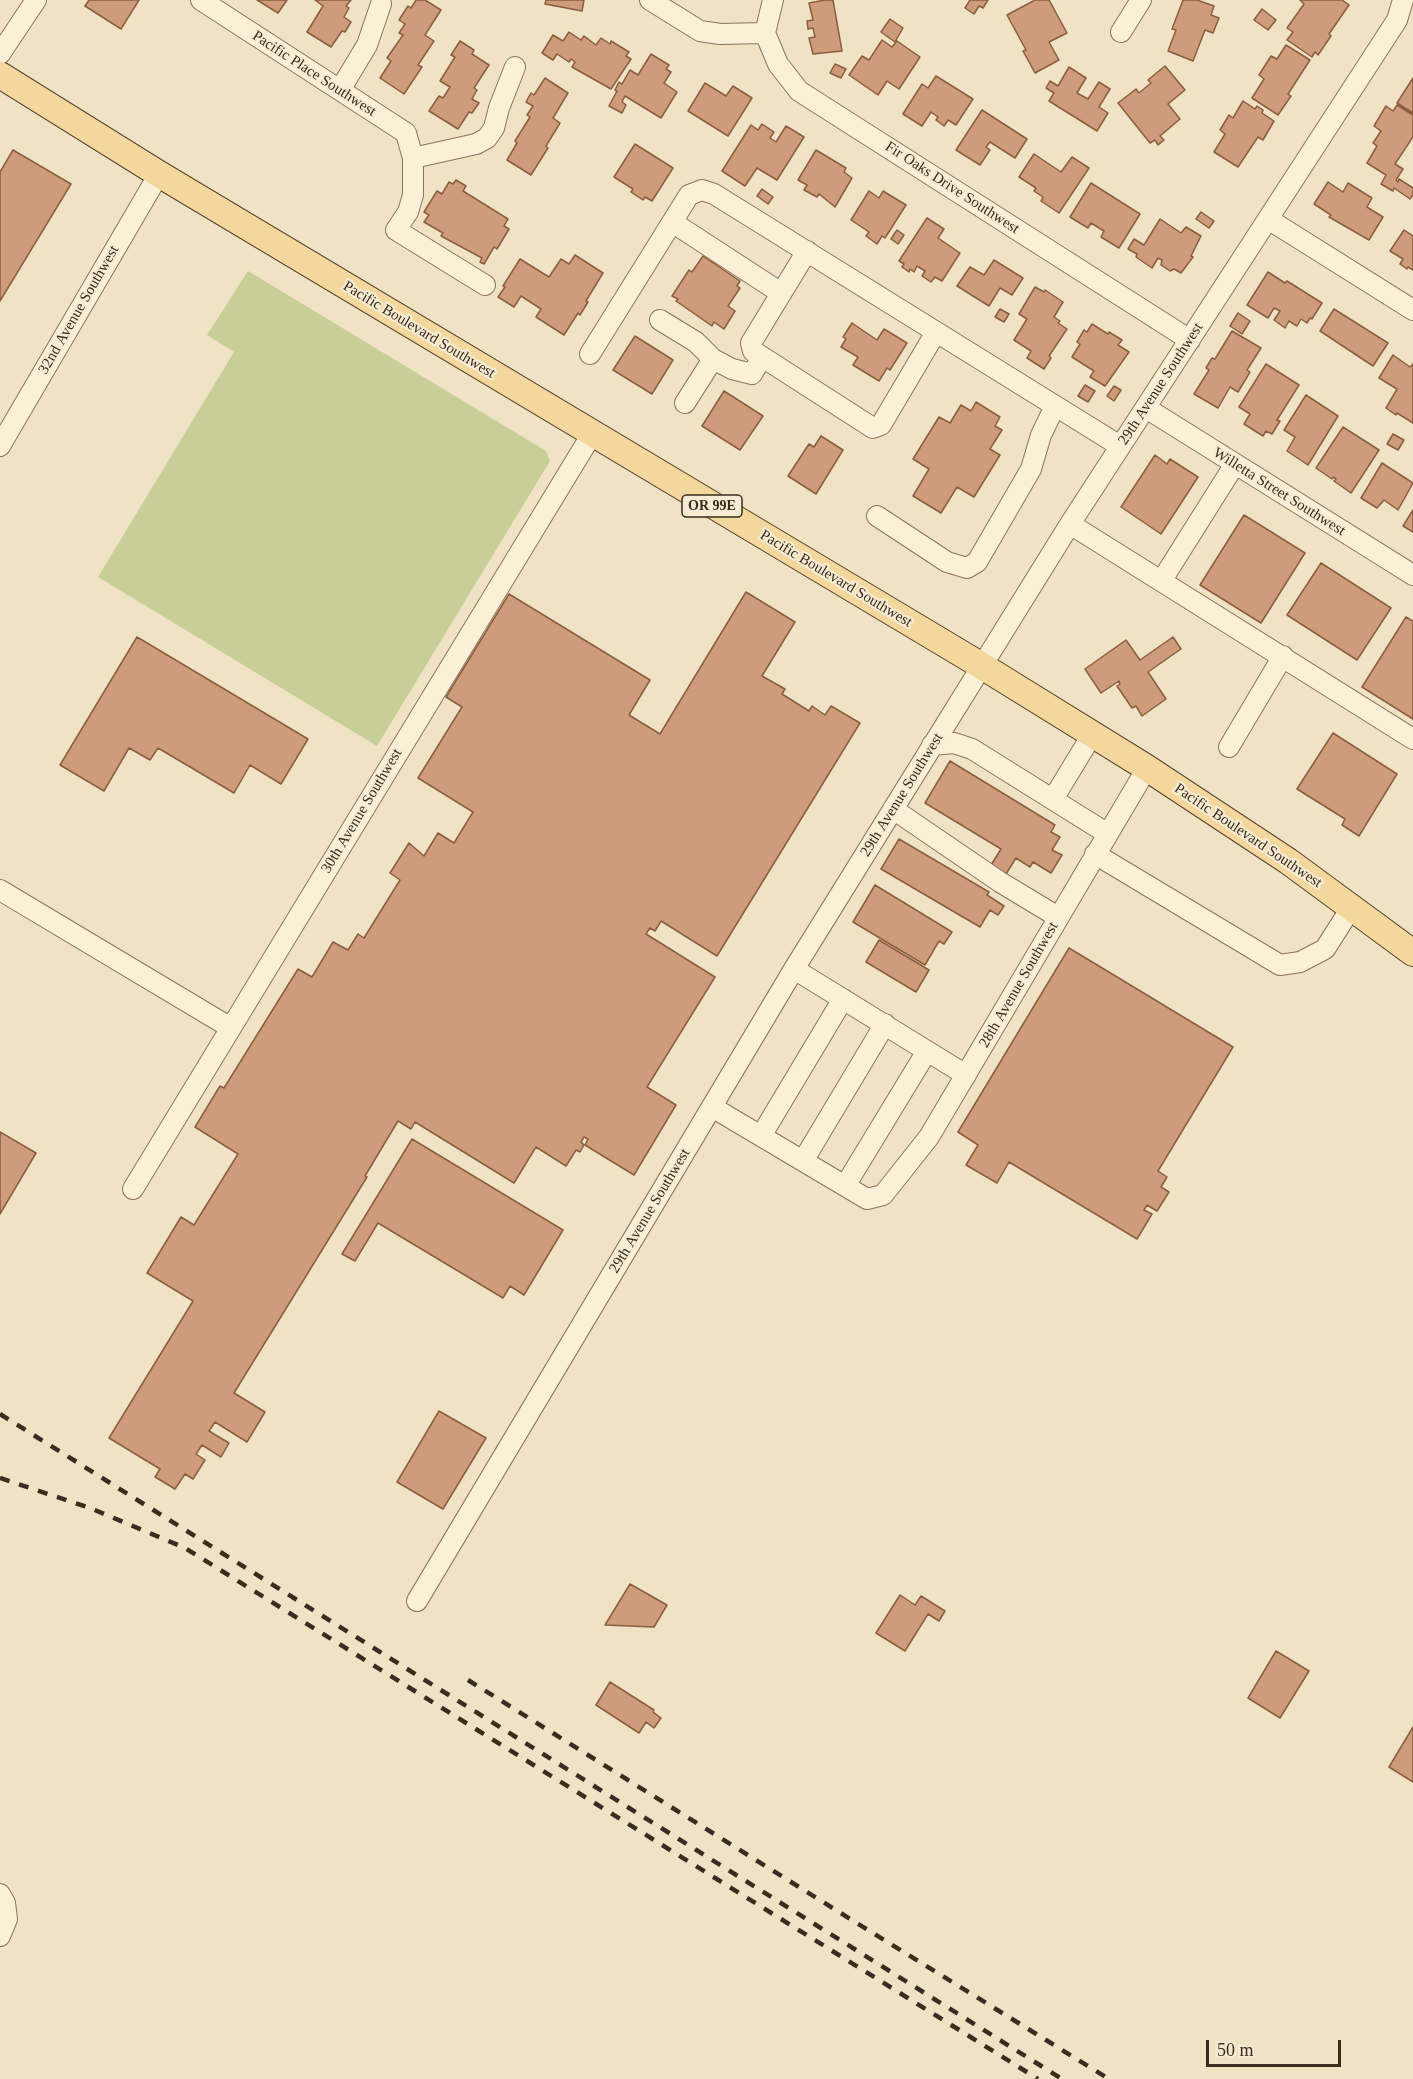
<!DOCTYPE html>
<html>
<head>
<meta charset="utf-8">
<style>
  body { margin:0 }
  #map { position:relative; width:1413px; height:2079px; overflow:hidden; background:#efe2c5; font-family:Georgia,serif }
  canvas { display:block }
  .scale { position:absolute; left:1206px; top:2040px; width:135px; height:27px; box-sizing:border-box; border:3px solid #3a2c1e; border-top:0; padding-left:8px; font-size:18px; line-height:21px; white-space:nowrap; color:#3a2c1e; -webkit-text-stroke:4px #f6ecd4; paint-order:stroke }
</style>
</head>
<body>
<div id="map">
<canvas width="1413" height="2079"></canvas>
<div class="scale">50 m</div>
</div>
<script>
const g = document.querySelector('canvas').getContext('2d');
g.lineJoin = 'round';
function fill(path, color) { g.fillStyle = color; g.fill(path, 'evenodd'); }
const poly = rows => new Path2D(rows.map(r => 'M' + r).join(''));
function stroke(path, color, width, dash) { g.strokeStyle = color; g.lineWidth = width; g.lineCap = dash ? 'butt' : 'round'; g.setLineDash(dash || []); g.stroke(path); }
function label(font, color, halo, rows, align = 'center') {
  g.font = font + ' Georgia,serif'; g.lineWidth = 4.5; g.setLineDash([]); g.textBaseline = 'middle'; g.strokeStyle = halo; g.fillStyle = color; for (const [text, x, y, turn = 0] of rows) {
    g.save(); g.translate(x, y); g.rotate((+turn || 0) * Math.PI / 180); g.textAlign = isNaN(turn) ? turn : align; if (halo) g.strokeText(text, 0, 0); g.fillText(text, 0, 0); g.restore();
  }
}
fill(poly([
  [248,271,546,451,550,461,377,746,98,577,234,352,207,335]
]), '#c8ce98');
const building = poly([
  [89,0,139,0,121,29,85,6,89,0],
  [257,0,287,0,278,13,257,0],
  [315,0,351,0,346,6,349,8,344,17,351,22,345,32,342,31,331,47,307,32,323,6,315,0],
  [416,0,425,0,441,10,425,35,434,41,418,65,422,67,404,94,380,78,391,61,387,58,403,35,399,33,405,24,399,20,408,6,411,8,416,0],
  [546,0,584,0,582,11,545,4,546,0],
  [825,0,833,0,842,51,813,54,809,38,815,37,813,28,808,29,807,21,813,20,809,3,825,0],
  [970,0,988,0,983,8,979,6,974,14,965,8,970,0],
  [1035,0,1049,0,1067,33,1049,42,1059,60,1035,73,1023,51,1026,50,1007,15,1035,0],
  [1183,0,1197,0,1214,6,1211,15,1219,18,1213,33,1205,30,1193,61,1168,51,1176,30,1172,29,1183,0],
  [1300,0,1342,0,1349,5,1329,34,1331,36,1318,55,1315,52,1312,57,1287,40,1293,32,1287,28,1304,4,1300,0],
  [1262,9,1276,20,1268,30,1254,20,1262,9],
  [890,19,903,28,895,42,881,32,890,19],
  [569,32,581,40,584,36,596,45,601,38,610,44,611,41,629,52,626,56,631,59,611,89,572,67,575,62,571,59,569,62,557,54,553,60,542,53,553,35,563,41,569,32],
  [882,40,892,47,897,41,920,57,899,89,887,81,878,95,849,75,862,56,869,60,882,40],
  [460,41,474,50,472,54,489,65,474,88,477,90,472,99,479,103,472,113,469,112,458,129,429,111,439,96,443,98,450,87,440,81,455,57,451,55,460,41],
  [1286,45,1310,60,1288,94,1291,96,1278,115,1252,98,1264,79,1259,75,1271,56,1277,59,1286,45],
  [651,54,669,65,666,69,671,72,664,83,677,92,661,118,625,96,622,102,626,105,622,113,609,106,617,91,615,90,619,82,622,84,630,70,638,75,651,54],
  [835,64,846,69,841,78,830,73,835,64],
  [1165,66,1185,90,1168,104,1180,119,1160,136,1164,140,1158,145,1155,140,1150,143,1118,103,1136,89,1139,93,1151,83,1148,80,1165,66],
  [1069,67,1086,78,1077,93,1088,99,1099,82,1110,89,1099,107,1108,113,1097,131,1049,101,1054,93,1046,88,1050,81,1058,86,1069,67],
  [936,76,973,99,956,125,948,120,944,126,936,120,938,117,931,112,922,126,903,114,922,84,928,88,936,76],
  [545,78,568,93,553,118,560,123,546,146,548,148,531,175,507,160,517,143,515,141,530,117,527,115,533,106,526,102,531,93,534,95,545,78],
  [1413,78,1413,113,1397,103,1413,78],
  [705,83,726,96,733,86,752,98,728,136,688,111,705,83],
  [1243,101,1255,109,1257,106,1263,110,1262,113,1274,121,1263,140,1258,137,1238,167,1214,152,1225,134,1220,130,1229,115,1233,118,1243,101],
  [1397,105,1413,115,1413,137,1395,164,1403,169,1396,180,1398,182,1399,179,1413,188,1413,195,1410,199,1394,188,1393,191,1381,184,1386,175,1367,163,1377,146,1373,143,1381,131,1374,126,1386,106,1393,111,1397,105],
  [982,110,1027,139,1015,158,990,142,986,147,990,150,980,165,956,150,982,110],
  [762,124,774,132,770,138,776,142,786,126,804,137,777,180,757,168,745,186,722,171,751,125,758,130,762,124],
  [635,144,673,168,652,201,645,197,643,200,631,192,633,189,614,177,635,144],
  [13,150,71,184,0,301,0,172,13,150],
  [816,150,846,168,844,172,852,178,835,207,819,194,817,197,804,190,807,185,798,180,816,150],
  [1034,154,1061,172,1072,157,1089,168,1059,213,1041,201,1043,197,1034,191,1036,188,1019,177,1034,154],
  [456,180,466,186,463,191,508,219,504,226,509,229,497,249,494,247,484,264,480,262,482,258,441,236,443,233,424,222,429,215,424,212,437,191,442,194,449,182,453,184,456,180],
  [1328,182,1343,192,1348,183,1372,198,1367,207,1383,217,1369,240,1329,217,1331,215,1314,204,1328,182],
  [1091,183,1140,214,1119,248,1101,237,1104,231,1091,223,1088,228,1070,217,1091,183],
  [762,189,773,197,768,204,757,196,762,189],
  [869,191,879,198,883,191,906,205,885,238,882,236,877,244,866,236,869,232,851,220,869,191],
  [1201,212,1214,221,1209,228,1196,219,1201,212],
  [927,218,944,229,938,238,960,253,942,281,935,277,931,282,922,276,925,271,917,266,914,272,910,269,909,272,902,267,904,264,899,261,927,218],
  [1160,219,1181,233,1186,227,1201,236,1191,256,1193,257,1181,273,1174,269,1170,271,1161,265,1162,260,1158,258,1152,268,1136,257,1137,254,1128,249,1134,239,1144,245,1160,219],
  [897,230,904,235,898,244,891,239,897,230],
  [1404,230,1413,236,1413,270,1408,267,1407,269,1400,264,1403,259,1390,251,1404,230],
  [575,255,603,273,586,301,588,302,580,315,578,313,564,335,536,317,541,309,521,296,514,307,498,297,505,287,503,286,520,259,549,277,561,259,569,264,575,255],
  [703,256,740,281,737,286,740,288,728,306,735,311,724,329,714,322,712,326,676,301,678,299,672,296,689,270,692,272,703,256],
  [994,260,1023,278,1012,295,1000,288,989,306,957,286,970,267,984,275,994,260],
  [1268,272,1285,283,1287,281,1322,303,1312,319,1310,318,1307,323,1301,319,1297,326,1289,321,1285,328,1274,320,1280,311,1274,308,1268,318,1247,305,1268,272],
  [1035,287,1044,292,1045,290,1063,302,1054,317,1060,321,1058,323,1067,329,1049,356,1051,358,1044,369,1027,358,1031,351,1014,340,1027,319,1019,314,1035,287],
  [1000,309,1009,314,1004,322,995,317,1000,309],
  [1334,309,1388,343,1373,366,1320,331,1334,309],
  [1238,313,1250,321,1242,334,1230,326,1238,313],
  [852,323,877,340,884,329,907,343,890,370,887,368,879,381,853,365,858,357,841,347,846,339,843,337,852,323],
  [1092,324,1108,334,1109,332,1122,340,1118,345,1129,352,1105,386,1090,377,1094,371,1072,357,1080,344,1077,342,1084,330,1087,332,1092,324],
  [1232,331,1261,348,1247,370,1250,372,1238,392,1230,387,1218,408,1194,394,1209,370,1206,368,1212,358,1215,359,1232,331],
  [635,336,673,360,652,394,613,370,635,336],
  [1393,355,1410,367,1413,364,1413,423,1397,413,1396,415,1386,408,1397,389,1379,378,1393,355],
  [1266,364,1299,385,1277,420,1280,421,1272,434,1266,431,1263,436,1244,424,1250,414,1239,407,1266,364],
  [1085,385,1095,391,1088,402,1078,396,1085,385],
  [1114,386,1121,390,1114,401,1107,396,1114,386],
  [724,391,763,416,740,450,702,426,724,391],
  [1306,395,1338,416,1308,465,1287,451,1295,437,1284,430,1306,395],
  [976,402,1000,417,995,426,1002,430,990,449,1000,455,974,497,957,487,941,513,913,496,929,469,913,459,939,417,950,423,961,405,971,411,976,402],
  [1343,427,1379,450,1351,493,1334,481,1336,479,1334,477,1332,479,1316,468,1343,427],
  [1393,434,1404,440,1398,450,1387,444,1393,434],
  [821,436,843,450,816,494,788,476,809,444,814,447,821,436],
  [1155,455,1167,464,1170,459,1198,477,1161,534,1121,507,1155,455],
  [1382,463,1413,483,1398,510,1384,500,1377,508,1361,498,1382,463],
  [1413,510,1413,532,1403,526,1413,510],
  [1244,515,1305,553,1261,623,1200,585,1244,515],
  [1321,563,1391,608,1357,660,1287,615,1321,563],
  [746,592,795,622,762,676,785,689,782,694,809,711,812,706,825,715,831,706,860,723,717,956,661,921,655,931,650,928,646,934,715,977,647,1087,676,1105,634,1175,585,1145,588,1139,584,1137,581,1142,584,1145,580,1152,576,1150,566,1166,536,1147,514,1183,415,1122,411,1129,398,1121,365,1176,367,1177,234,1393,265,1412,247,1442,215,1422,209,1431,229,1443,221,1457,202,1445,196,1454,205,1460,193,1479,185,1474,175,1489,155,1477,160,1469,109,1438,193,1301,147,1273,181,1217,194,1225,238,1154,195,1127,220,1086,224,1088,298,969,312,977,333,942,348,950,358,934,364,938,400,880,390,873,409,843,424,856,438,833,454,843,473,812,418,778,462,707,446,697,509,594,650,680,629,715,660,734,746,592],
  [1406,617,1413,621,1413,719,1362,687,1406,617],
  [137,637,308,739,281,784,250,765,234,793,158,748,150,760,129,748,104,791,60,765,137,637],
  [1173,637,1181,649,1148,672,1166,699,1142,716,1136,706,1132,708,1117,686,1120,684,1119,681,1101,693,1085,669,1126,640,1140,660,1173,637],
  [1333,733,1397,774,1359,836,1342,825,1345,819,1297,789,1333,733],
  [950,761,1055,825,1051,832,1060,837,1052,850,1062,855,1051,873,1033,862,1030,867,1016,858,1006,874,991,865,1001,849,925,803,950,761],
  [899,839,989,892,987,895,1004,906,998,915,990,910,980,927,881,869,899,839],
  [875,885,952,932,944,944,939,941,925,965,853,922,875,885],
  [879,940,929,970,916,992,866,962,879,940],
  [1069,948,1233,1047,1158,1171,1167,1177,1161,1187,1169,1192,1157,1211,1147,1205,1144,1210,1152,1214,1137,1239,1009,1162,997,1183,966,1165,978,1145,958,1132,1069,948],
  [0,1132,36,1153,0,1214,0,1132],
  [412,1139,563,1230,524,1295,510,1286,503,1298,378,1223,355,1261,342,1254,412,1139],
  [439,1411,486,1438,443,1509,397,1482,439,1411],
  [630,1584,667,1605,654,1627,605,1625,630,1584],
  [900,1595,915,1605,921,1596,945,1611,939,1621,928,1614,905,1651,876,1633,900,1595],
  [1276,1651,1309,1671,1280,1718,1248,1698,1276,1651],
  [610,1682,654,1710,653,1712,661,1718,654,1728,646,1722,639,1733,596,1705,610,1682],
  [1413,1727,1413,1782,1389,1767,1413,1727]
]);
fill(building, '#ce9c7a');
stroke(building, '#8a5d3f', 1.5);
const minor = poly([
  [201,0,406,133,413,158,413,195,408,212,396,230,485,285],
  [650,0,700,31,720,34,765,33],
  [773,0,765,33,778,64,799,91,1190,340],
  [1121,32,1141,0],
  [0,54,36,0],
  [340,90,367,45,381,4],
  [413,158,476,144,487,138,494,128,499,108,515,67],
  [1268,219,1413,310],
  [672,222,781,293],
  [807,251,751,343,753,351,873,428,881,425,936,332],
  [660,320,696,342,713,359,732,369,752,374,762,357],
  [590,354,689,195,702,190,714,194,1120,446],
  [685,403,713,359],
  [1146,408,1413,575],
  [0,446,159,174],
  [877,516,947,562,967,568,977,562,1031,469,1041,435,1055,406],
  [1070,524,1413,739],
  [1162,580,1235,464],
  [932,745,954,743,972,749,1108,834],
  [1229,747,1283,656],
  [1053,799,1092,735],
  [893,809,1000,882,1058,917],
  [1095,854,1280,965,1300,962,1325,949,1351,908],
  [0,890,231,1028],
  [794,969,966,1075],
  [712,1107,867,1199,883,1195,929,1137,1147,768],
  [761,1136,843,999],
  [803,1161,885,1024],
  [845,1186,927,1051],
  [133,1189,592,434],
  [417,1601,794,969,1070,524,1397,20,1403,0],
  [0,1894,5,1903,7,1919,0,1936]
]);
const major = poly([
  [0,75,159,174,982,666,1147,768,1288,861,1413,953]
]);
stroke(minor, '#8b745a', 22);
stroke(major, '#58422e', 28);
stroke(minor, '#faf0d8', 20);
stroke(major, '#f3d79c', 26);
stroke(poly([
  [0,1414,1062,2079],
  [0,1478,90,1508,185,1548,1038,2079],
  [468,1680,839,1912,1109,2079]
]), '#3a2c1e', 4.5, [10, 10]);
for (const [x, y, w] of [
  [712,506,60]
]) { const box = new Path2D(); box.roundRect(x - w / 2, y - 11, w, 22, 4.5); g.fillStyle = '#f6ecd4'; g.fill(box); stroke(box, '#3a2c1e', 1.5); }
label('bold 14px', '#3a2c1e', null, [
  ["OR 99E",712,506]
]);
label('15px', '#3a2c1e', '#f6ecd4', [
  ["Pacific Place Southwest",314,74,33],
  ["Fir Oaks Drive Southwest",952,188,33],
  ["32nd Avenue Southwest",79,310,-60],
  ["Pacific Boulevard Southwest",419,330,31],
  ["29th Avenue Southwest",1161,384,-57],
  ["Willetta Street Southwest",1279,492,32],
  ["Pacific Boulevard Southwest",836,579,31],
  ["29th Avenue Southwest",902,795,-58],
  ["30th Avenue Southwest",362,811,-59],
  ["Pacific Boulevard Southwest",1248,836,34],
  ["28th Avenue Southwest",1019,985,-60],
  ["29th Avenue Southwest",650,1211,-59]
]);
</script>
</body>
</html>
